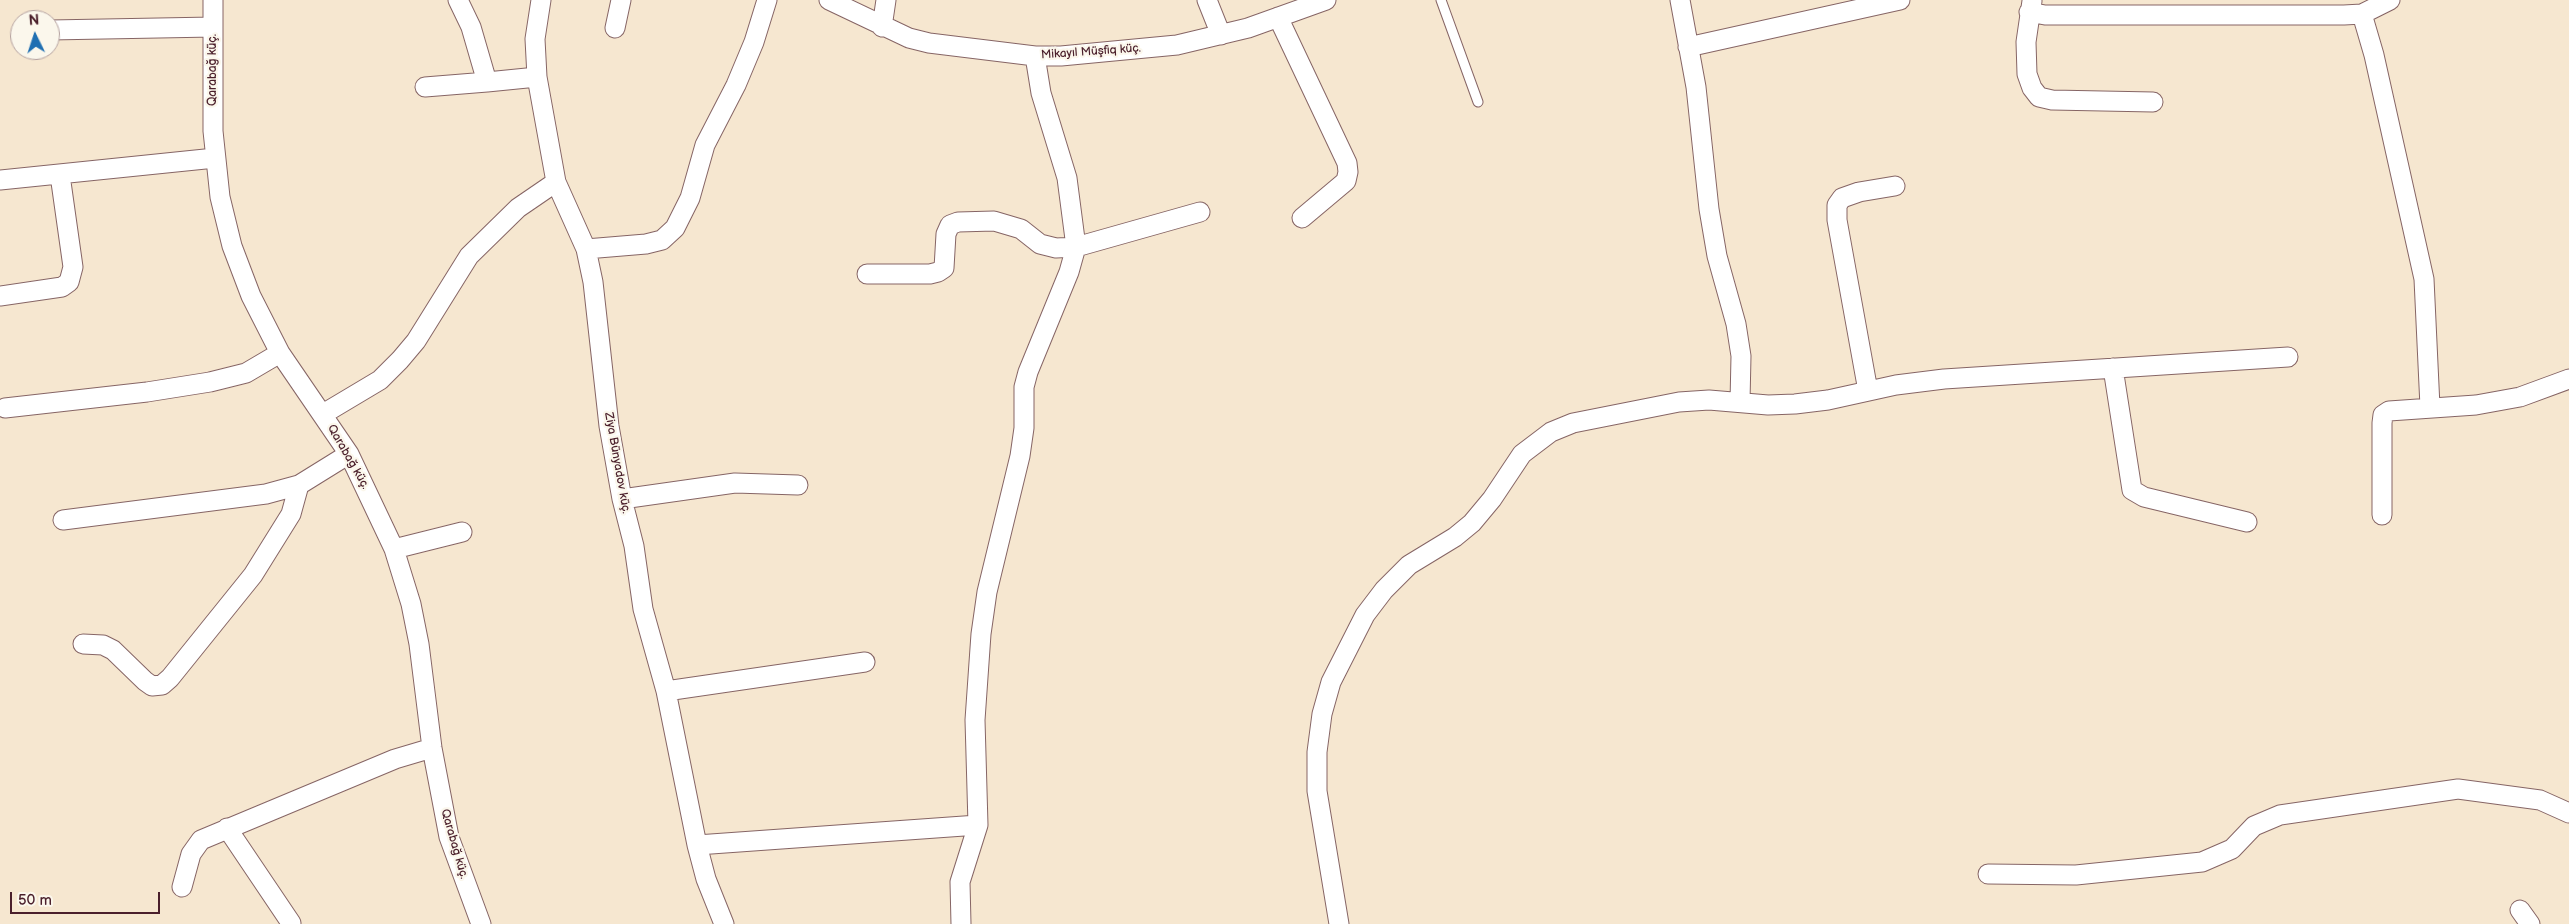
<!DOCTYPE html>
<html>
<head>
<meta charset="utf-8">
<style>
  body { margin:0 }
  #map { position:relative; width:2569px; height:924px; overflow:hidden; background:#f6e7d0; font-family:"Balsamiq Sans",sans-serif }
  canvas { display:block }
  .north { position:absolute; left:10px; top:10px; width:50px; height:50px; box-sizing:border-box; background:#fbf7ec; border:1px solid #b4a19f; border-radius:50%; rotate:356deg; font-size:14px; font-weight:700; line-height:20px; text-align:center; color:#4a1f2b }
  .north::after { content:''; display:block; margin:auto; width:18px; height:22px; background:#1f6fb2; clip-path:polygon(50% 0,100% 100%,50% 72%,0 100%) }
  .scale { position:absolute; left:10px; top:892px; width:150px; height:22px; box-sizing:border-box; border:2px solid #4a1f2b; border-top:0; padding-left:6px; font-size:15px; line-height:18px; white-space:nowrap; color:#4a1f2b; -webkit-text-stroke:4px #fbf7ec; paint-order:stroke }
</style>
</head>
<body>
<div id="map">
<canvas width="2569" height="924"></canvas>
<div class="north">N</div>
<div class="scale">50 m</div>
</div>
<script>
const g = document.querySelector('canvas').getContext('2d');
g.lineJoin = 'round';
const poly = rows => new Path2D(rows.map(r => 'M' + r).join(''));
function stroke(path, color, width, dash) { g.strokeStyle = color; g.lineWidth = width; g.lineCap = dash ? 'butt' : 'round'; g.setLineDash(dash || []); g.stroke(path); }
function label(font, color, halo, rows, align = 'center') {
  g.font = font + ' "Balsamiq Sans",sans-serif'; g.lineWidth = 4.5; g.setLineDash([]); g.textBaseline = 'middle'; g.strokeStyle = halo; g.fillStyle = color; for (const [text, x, y, turn = 0] of rows) {
    g.save(); g.translate(x, y); g.rotate((+turn || 0) * Math.PI / 180); g.textAlign = isNaN(turn) ? turn : align; if (halo) g.strokeText(text, 0, 0); g.fillText(text, 0, 0); g.restore();
  }
}
const lane = poly([
  [1441,0,1478,102]
]);
const street = poly([
  [213,0,213,131,220,197,232,246,251,296,280,353,349,454,394,549,411,604,419,644,432,748,449,837,481,924],
  [458,0,471,27,487,82,537,77],
  [541,0,535,39,537,77,556,182,586,249,593,282,609,426,622,499,634,546,643,609,666,691,697,845,706,879,724,924],
  [829,0,909,38,929,43,1035,56,1061,56,1177,45,1248,28,1326,0],
  [1207,0,1221,35],
  [1680,0,1696,87,1709,209,1717,256,1736,324,1741,356,1740,402],
  [2032,1,2026,42,2027,74,2032,88,2039,97,2052,100,2153,102],
  [2029,12,2045,15,2344,15,2362,14,2390,0],
  [2362,14,2374,55,2424,279,2430,407],
  [1278,17,1347,163,1348,172,1346,181,1302,218],
  [882,27,886,0],
  [615,28,621,0],
  [50,30,213,27],
  [1688,47,1900,0],
  [425,87,487,82],
  [0,180,215,158],
  [586,249,646,244,662,240,675,228,690,198,705,145,736,85,754,42,767,0],
  [867,274,930,274,938,272,944,268,946,234,950,225,958,222,994,221,1021,229,1040,244,1056,248,1076,247,1200,212],
  [0,296,62,287,69,282,73,267,60,175],
  [2113,368,2132,490,2144,497,2247,522],
  [1868,391,1837,220,1837,205,1842,198,1859,192,1895,186],
  [5,408,147,392,210,382,246,373,280,353],
  [323,414,380,380,400,360,416,341,469,256,518,208,556,182],
  [622,499,735,483,798,485],
  [2382,515,2382,423,2383,415,2389,411,2476,405,2520,397,2569,379],
  [63,520,266,494,299,485,349,454],
  [394,549,462,532],
  [83,644,103,645,113,650,145,681,152,686,162,685,170,678,253,575,291,514,299,485],
  [666,691,865,662],
  [227,828,291,923],
  [697,845,978,825],
  [1988,874,2076,875,2202,862,2232,849,2254,826,2280,815,2458,789,2540,800,2569,813],
  [182,887,191,854,201,840,395,759,432,748],
  [2520,910,2530,924],
  [961,924,960,882,978,825,975,720,981,634,987,592,1020,456,1024,428,1024,387,1028,372,1069,272,1076,247,1067,178,1041,93,1035,56],
  [1339,924,1317,791,1317,752,1322,714,1331,682,1365,615,1384,590,1409,565,1455,537,1472,523,1492,499,1522,454,1551,432,1573,423,1679,402,1709,400,1768,405,1795,404,1828,400,1896,385,1944,379,2288,357]
]);
stroke(lane, '#866565', 11);
stroke(street, '#866565', 21);
stroke(lane, '#fff', 9);
stroke(street, '#fff', 19);
label('12px', '#4a1f2b', '#fbf7ec', [
  ["Mikayıl Müşfiq küç.",1091,52,-4],
  ["Qarabağ küç.",213,70,-90],
  ["Qarabağ küç.",348,457,60],
  ["Ziya Bünyadov küç.",617,463,80],
  ["Qarabağ küç.",454,844,74]
]);
</script>
</body>
</html>
